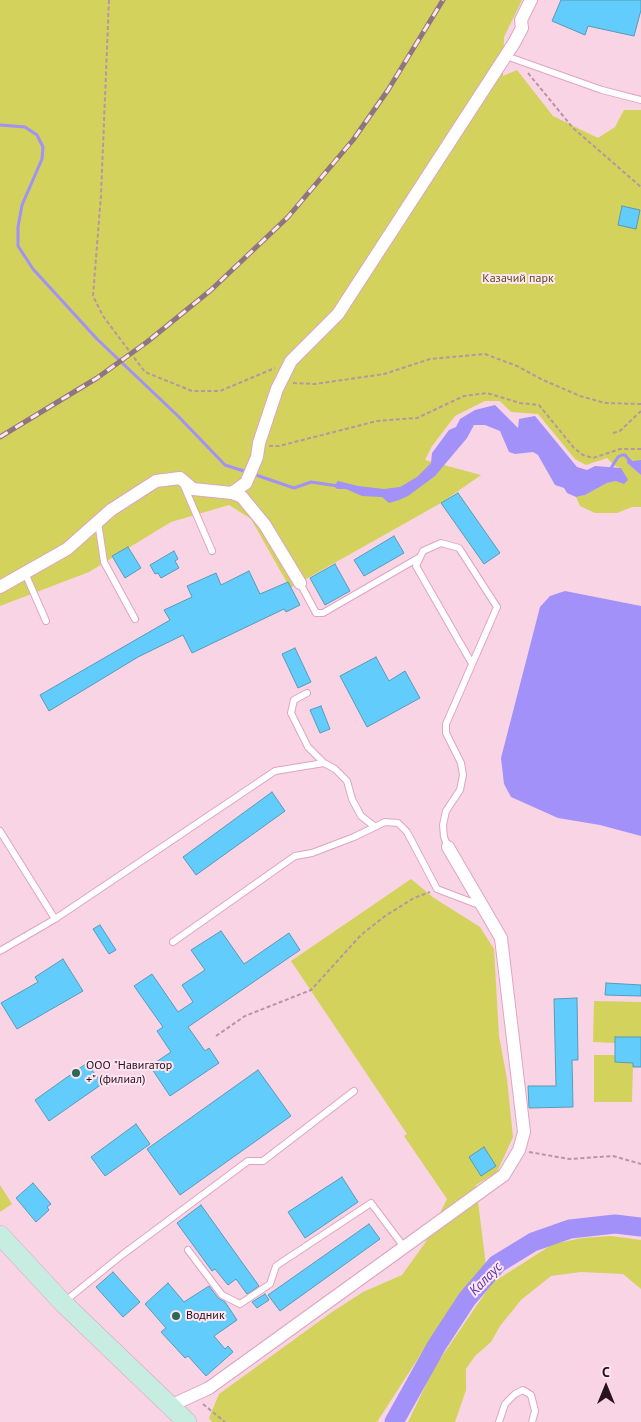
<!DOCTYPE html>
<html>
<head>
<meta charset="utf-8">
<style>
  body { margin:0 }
  #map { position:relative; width:641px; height:1422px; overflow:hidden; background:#f9d4e5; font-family:"PT Sans",sans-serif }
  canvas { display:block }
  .north { position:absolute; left:581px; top:1362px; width:50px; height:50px; -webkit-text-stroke:4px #ffe5f0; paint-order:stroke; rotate:0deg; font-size:14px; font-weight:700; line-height:20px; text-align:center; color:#27121d }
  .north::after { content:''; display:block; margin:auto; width:18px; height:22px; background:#27121d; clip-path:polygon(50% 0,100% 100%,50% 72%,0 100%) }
</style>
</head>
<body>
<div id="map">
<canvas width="641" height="1422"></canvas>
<div class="north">С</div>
</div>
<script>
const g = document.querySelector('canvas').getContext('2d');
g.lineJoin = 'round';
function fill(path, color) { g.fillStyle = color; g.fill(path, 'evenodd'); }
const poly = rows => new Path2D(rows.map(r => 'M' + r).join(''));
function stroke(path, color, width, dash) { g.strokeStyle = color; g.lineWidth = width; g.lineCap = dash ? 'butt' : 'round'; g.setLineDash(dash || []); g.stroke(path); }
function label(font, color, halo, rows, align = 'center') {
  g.font = font + ' "PT Sans",sans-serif'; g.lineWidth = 4; g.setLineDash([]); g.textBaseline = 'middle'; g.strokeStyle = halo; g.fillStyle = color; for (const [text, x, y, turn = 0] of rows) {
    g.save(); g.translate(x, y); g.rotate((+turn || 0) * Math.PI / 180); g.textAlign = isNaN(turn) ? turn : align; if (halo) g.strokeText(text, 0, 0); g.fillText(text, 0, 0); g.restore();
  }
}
fill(poly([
  [0,0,522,0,504,37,503,76,517,70,553,116,598,138,615,127,624,110,641,110,641,460,627,463,641,475,641,507,632,507,617,513,595,513,580,506,576,497,585,495,607,483,616,481,621,468,615,466,607,458,586,465,575,459,538,414,511,412,500,401,485,401,455,416,432,446,425,460,481,475,441,503,290,588,251,519,229,505,171,522,89,572,0,606],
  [411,879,434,898,480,927,494,949,499,1036,507,1079,513,1137,497,1172,476,1185,486,1266,452,1306,377,1422,212,1422,209,1418,219,1394,332,1312,363,1292,402,1275,425,1243,447,1199,404,1136,407,1134,291,961],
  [594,1001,641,1002,641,1037,615,1037,615,1043,593,1042],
  [594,1055,615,1055,615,1062,633,1063,632,1102,594,1102],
  [0,1185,12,1204,0,1212],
  [611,1236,641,1240,641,1289,623,1274,581,1272,551,1276,521,1300,500,1326,491,1342,475,1356,466,1369,466,1390,455,1422,408,1422,434,1368,492,1283,553,1244,582,1238]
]), '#d2d25c');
fill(poly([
  [495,405,518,428,519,419,535,416,577,467,587,470,595,466,621,468,628,480,624,484,616,481,607,483,585,495,576,497,567,493,564,488,555,485,538,455,533,452,515,454,509,452,500,431,485,425,474,425,467,438,435,476,408,496,399,500,389,503,382,497,362,496,346,489,337,489,334,486,338,481,358,486,384,489,400,487,417,477,431,463,432,453,449,430,456,427,460,419,475,410],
  [628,458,633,461,641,460,641,475,627,463],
  [565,591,641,606,641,836,600,825,558,818,511,797,504,784,501,758,540,607,550,596]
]), '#a191f8');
stroke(poly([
  [0,125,25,127,37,135,43,147,42,159,22,205,18,227,18,246,33,269,97,339,178,416,225,465,247,472],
  [611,468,618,457,622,455,625,455,630,461],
  [253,474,294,488,311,482,338,486]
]), '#a191f8', 3);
stroke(poly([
  [394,1422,437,1345,467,1299,497,1264,533,1242,570,1229,615,1224,641,1227]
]), '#a191f8', 19);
const building = poly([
  [561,0,641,0,641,10,634,36,588,26,585,35,552,21,561,0],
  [622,206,640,210,636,229,618,225,622,206],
  [458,493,500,553,484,564,441,503,458,493],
  [394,536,404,553,364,576,354,560,394,536],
  [128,547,141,568,125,578,112,556,128,547],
  [174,551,178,559,175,561,179,568,161,578,158,573,155,574,150,565,174,551],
  [335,564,350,591,325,605,310,578,335,564],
  [249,571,260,594,288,582,300,605,286,612,284,609,192,653,183,635,138,657,49,711,40,695,170,620,164,610,192,597,187,586,216,573,221,585,249,571],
  [295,648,311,682,298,688,282,654,295,648],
  [376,657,389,681,405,671,420,698,367,727,340,676,376,657],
  [321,706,330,729,320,733,310,710,321,706],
  [272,792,285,811,196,875,183,857,272,792],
  [100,925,116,950,109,954,93,929,100,925],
  [221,931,244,964,289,933,300,950,188,1027,205,1051,209,1048,219,1063,170,1096,150,1066,171,1052,157,1031,163,1027,134,986,152,974,178,1012,193,1002,182,985,205,970,191,950,221,931],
  [63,959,83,991,17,1029,1,1003,38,982,35,977,63,959],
  [606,983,641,985,641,996,605,995,606,983],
  [577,998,578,1060,572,1060,573,1107,529,1108,528,1086,556,1086,554,999,577,998],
  [615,1037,641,1037,641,1067,633,1067,633,1063,615,1062,615,1037],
  [87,1063,102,1084,49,1121,35,1100,87,1063],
  [258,1070,291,1116,180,1195,147,1149,258,1070],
  [136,1124,150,1144,105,1176,91,1157,136,1124],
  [484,1147,496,1166,481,1176,469,1157,484,1147],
  [342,1177,358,1202,305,1238,288,1212,342,1177],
  [33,1183,51,1204,47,1207,49,1210,36,1222,16,1198,33,1183],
  [201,1205,259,1286,247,1294,236,1279,228,1285,215,1269,212,1271,177,1223,201,1205],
  [369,1224,380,1239,280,1311,268,1295,369,1224],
  [113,1272,140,1302,123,1317,96,1287,113,1272],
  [168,1283,184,1302,209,1286,218,1298,225,1302,237,1320,214,1336,225,1349,228,1346,233,1352,206,1376,188,1356,185,1358,161,1332,166,1328,145,1304,168,1283],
  [265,1294,269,1300,257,1308,252,1302,265,1294]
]);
fill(building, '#62cdfc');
stroke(building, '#5a99b6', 1);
const service = poly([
  [506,56,602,90,641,100],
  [184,486,212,551],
  [98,522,104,562,135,619],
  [25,573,46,621],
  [300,583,316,613,323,613,420,557],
  [307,693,294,700,291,713,308,747,324,763],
  [0,831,55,919,0,951],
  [448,847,444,837,443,825,446,811,460,790,463,775,461,763,446,733,446,724,497,607,459,548,441,543,423,551,416,566,471,662],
  [55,919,275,771,324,763,335,769,347,781,352,799,361,816,374,826],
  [173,942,295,856,312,853,354,837,385,822,398,823,407,832,437,889,479,905],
  [188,1250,222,1295,240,1304,270,1284,276,1266,371,1203,404,1247],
  [64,1302,122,1255,248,1161,263,1161,354,1091],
  [499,1422,505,1404,515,1394,523,1390,531,1395,535,1411,532,1422]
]);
const minor = poly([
  [232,493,242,497,265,525,300,583],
  [0,587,67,549,111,510,156,481,180,478,193,489,232,493,246,483,257,457,259,443,277,389,291,361,338,314,514,43,522,28,521,20,531,0],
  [170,1406,209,1388,504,1175,519,1150,524,1132,501,938,448,847]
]);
const secondary = poly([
  [0,1235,63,1303,187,1422]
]);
stroke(service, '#dfa4c0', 8);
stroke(minor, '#dfa4c0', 14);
stroke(secondary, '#dfa4c0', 20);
stroke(poly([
  [109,0,101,195,93,296,103,316,145,372,192,391,220,391,275,368],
  [528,73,573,128,641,187],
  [293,383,315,384,384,374,430,359,485,354,517,366,543,380,580,396,605,403,641,404],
  [613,433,620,431,641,411],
  [269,446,279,446,377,421,417,418,464,396,487,393,520,403,539,405,574,448,583,455,593,458,620,449,641,449],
  [216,1036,245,1016,311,990,361,935,385,916,414,898,430,892],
  [529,1152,569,1159,613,1156,641,1164],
  [203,1404,225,1422]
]), '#b696a5', 2, [4, 2.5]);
stroke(service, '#fff', 6);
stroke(minor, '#fff', 12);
stroke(secondary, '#c7ece0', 19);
const rail = poly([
  [0,437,97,378,147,342,211,290,288,217,353,140,388,90,443,0]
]);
stroke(rail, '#917482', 5);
stroke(rail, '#ffe5f0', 3, [9]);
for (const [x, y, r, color] of [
  [76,1073,5,"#2b6855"],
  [176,1316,5,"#2b6855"]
]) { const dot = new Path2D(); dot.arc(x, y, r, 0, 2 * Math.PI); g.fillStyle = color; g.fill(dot); stroke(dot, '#ffe5f0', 2); }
label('12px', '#545421', '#ffe5f0', [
  ["Казачий парк",518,279]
]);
label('12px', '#27121d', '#ffe5f0', [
  ["ООО \"Навигатор",86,1066],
  ["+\" (филиал)",86,1080],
  ["Водник",186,1316]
], 'left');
label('italic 14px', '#5333a9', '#ffe5f0', [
  ["Калаус",486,1279,-46]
]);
</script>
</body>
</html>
